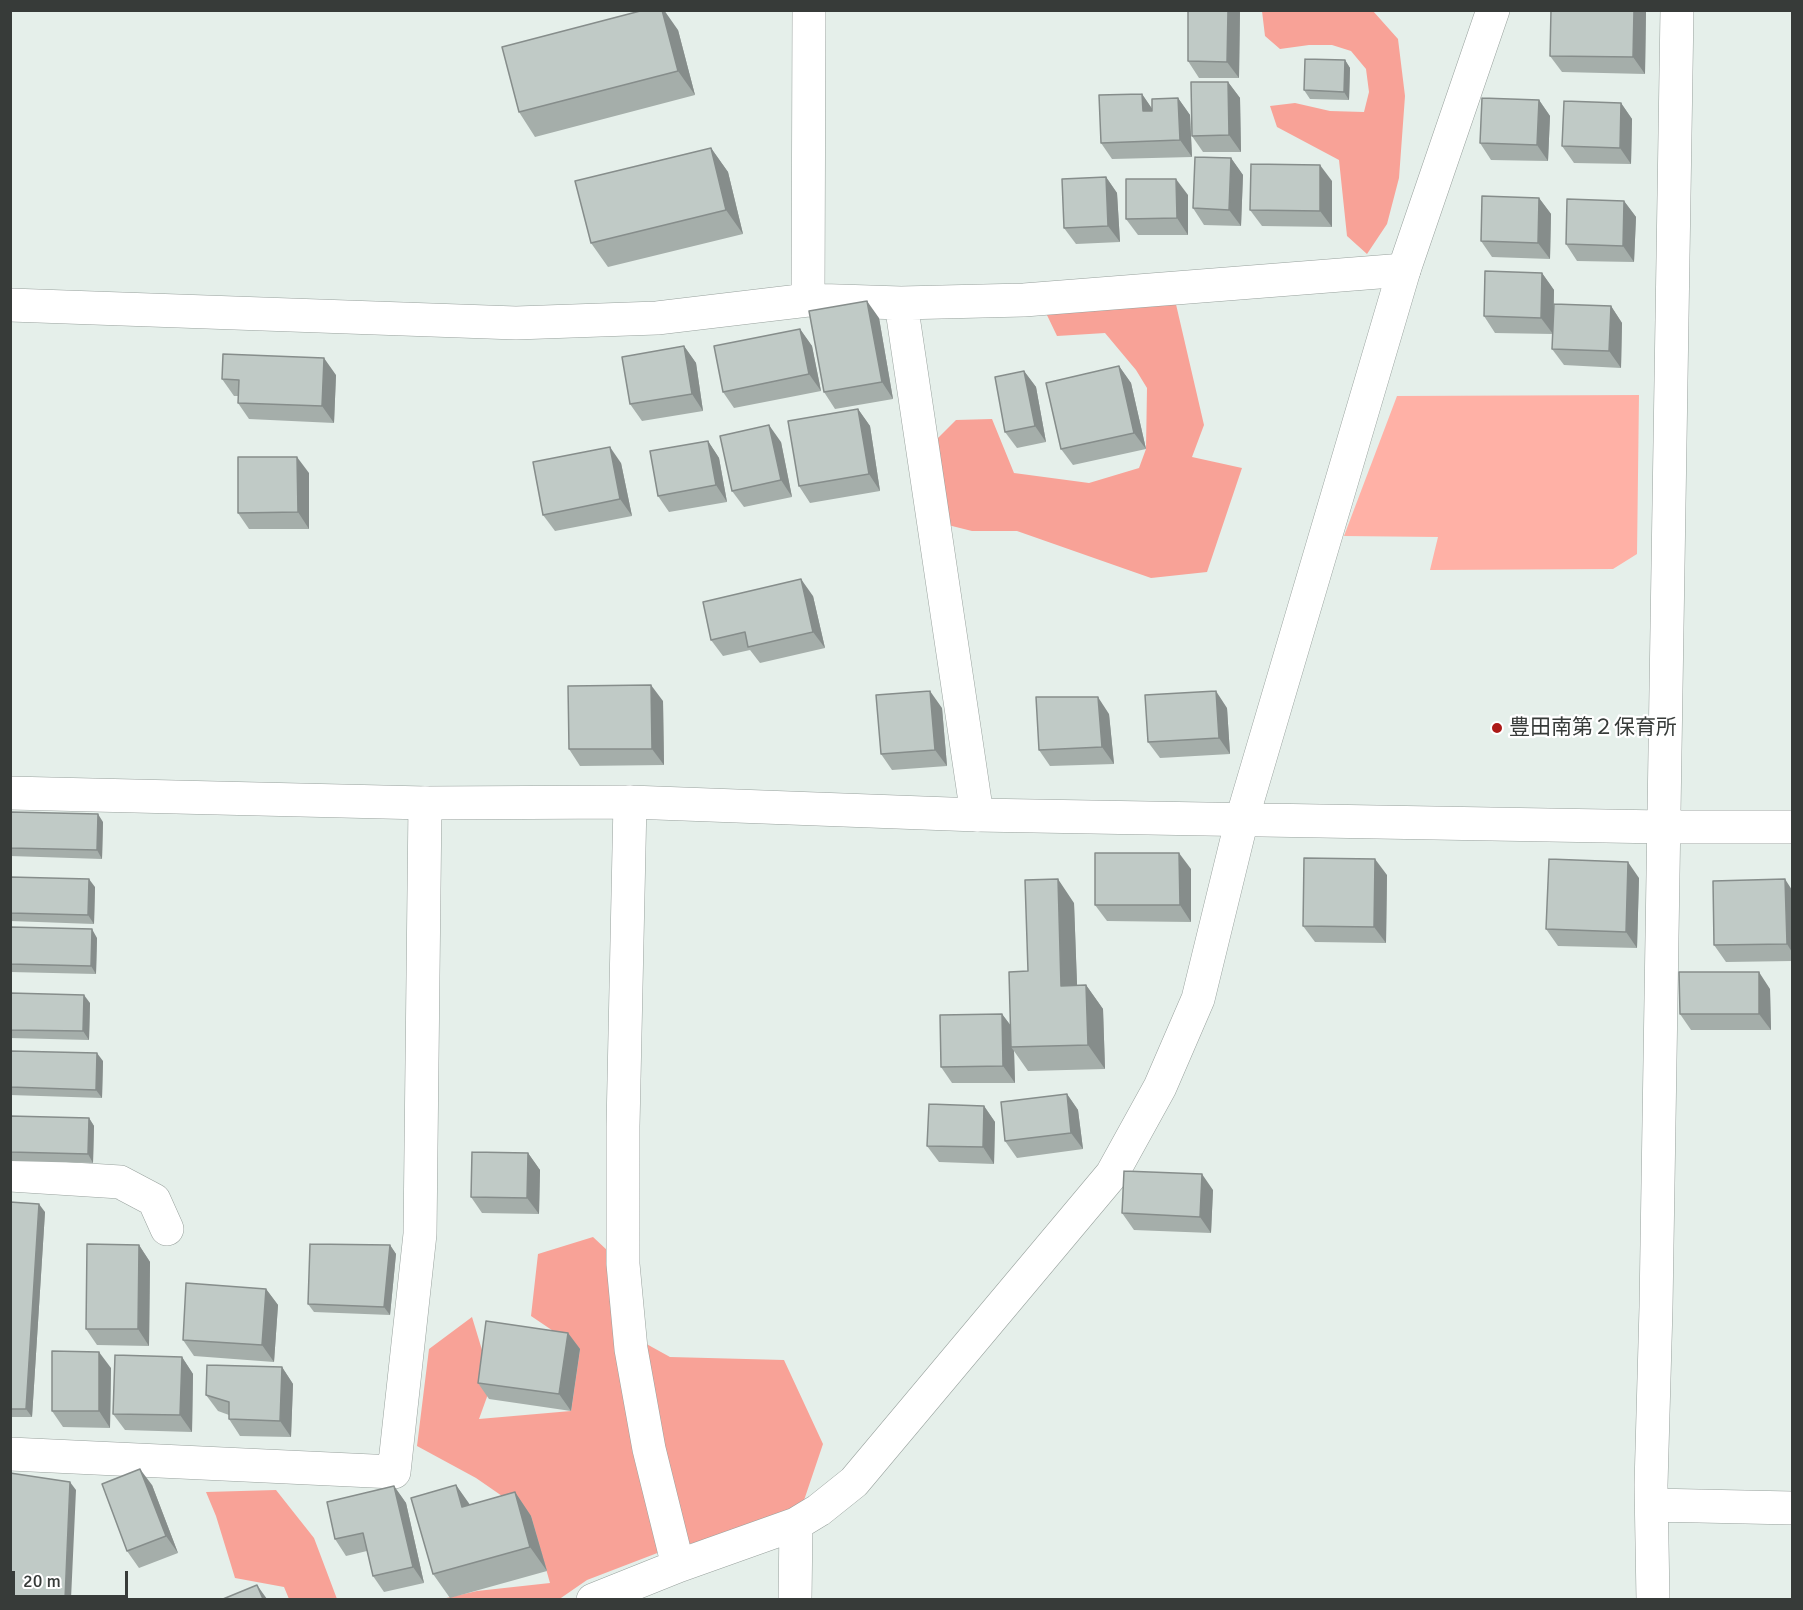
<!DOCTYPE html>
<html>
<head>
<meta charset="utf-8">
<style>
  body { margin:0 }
  #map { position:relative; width:1803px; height:1610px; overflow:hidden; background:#e5efea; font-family:Signika,sans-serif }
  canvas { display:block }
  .frame { position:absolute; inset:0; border:12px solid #373b39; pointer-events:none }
  .scale { position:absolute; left:12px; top:1571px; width:116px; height:27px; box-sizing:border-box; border:3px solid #373b39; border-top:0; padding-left:8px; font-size:18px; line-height:21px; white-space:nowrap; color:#373b39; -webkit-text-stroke:4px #fff; paint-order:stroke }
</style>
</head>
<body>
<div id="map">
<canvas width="1803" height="1610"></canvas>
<div class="frame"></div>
<div class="scale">20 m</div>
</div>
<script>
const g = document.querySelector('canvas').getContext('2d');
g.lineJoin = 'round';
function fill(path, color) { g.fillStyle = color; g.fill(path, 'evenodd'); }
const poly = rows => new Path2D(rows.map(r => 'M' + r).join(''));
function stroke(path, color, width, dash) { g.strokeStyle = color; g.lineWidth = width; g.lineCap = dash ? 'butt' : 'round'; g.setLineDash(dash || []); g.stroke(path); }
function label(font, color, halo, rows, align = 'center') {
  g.font = font + ' Signika,"Noto Sans JP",sans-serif'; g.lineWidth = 4.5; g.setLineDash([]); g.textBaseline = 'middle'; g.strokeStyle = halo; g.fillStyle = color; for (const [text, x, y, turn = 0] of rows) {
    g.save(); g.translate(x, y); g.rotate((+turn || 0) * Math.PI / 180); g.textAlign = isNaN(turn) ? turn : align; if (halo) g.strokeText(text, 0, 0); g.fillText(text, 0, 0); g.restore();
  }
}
fill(poly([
  [1639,395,1637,554,1613,569,1430,570,1438,537,1344,536,1397,396]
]), '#ffb1a6');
fill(poly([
  [1262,11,1373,11,1398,39,1405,96,1399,178,1387,224,1367,254,1347,236,1339,160,1277,127,1270,106,1295,103,1330,111,1364,112,1369,92,1366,69,1351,51,1332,45,1309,45,1280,49,1265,36],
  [1175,300,1204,425,1192,457,1242,468,1207,572,1151,578,1017,531,972,531,948,525,924,452,956,420,992,419,1014,473,1089,483,1139,468,1146,449,1147,388,1136,370,1105,333,1057,336,1046,313],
  [593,1237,608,1251,614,1326,670,1357,784,1360,823,1444,796,1524,673,1547,587,1580,558,1600,442,1599,477,1591,550,1583,531,1516,476,1478,417,1446,429,1349,472,1317,492,1383,479,1419,571,1411,580,1349,531,1316,538,1254],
  [276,1490,314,1538,337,1599,289,1599,284,1587,235,1578,216,1516,206,1492]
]), '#f8a297');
const minor = poly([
  [808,300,809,10],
  [901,303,977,815],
  [10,305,516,323,657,318,808,300,901,303,1024,300,1404,270],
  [630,802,623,1126,623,1264,631,1349,649,1449,678,1566],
  [10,1175,120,1182,154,1200,167,1229],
  [10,1454,394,1472,420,1234,425,803],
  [1652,1505,1792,1508],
  [593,1600,678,1566,796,1524,819,1510,854,1482,1112,1174,1160,1087,1198,999,1242,819],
  [795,1600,796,1524],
  [1653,1600,1651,1485,1656,1307,1677,10]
]);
const tertiary = poly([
  [10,793,425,803,630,802,977,815,1663,827,1792,827],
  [1242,819,1404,270,1493,10]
]);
stroke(minor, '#98a19d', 34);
stroke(tertiary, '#98a19d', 34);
stroke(minor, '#fff', 33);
stroke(tertiary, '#fff', 33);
fill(poly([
  [1188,10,1240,10,1239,78,1199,78,1188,61],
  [1646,11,1645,74,1562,72,1550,56],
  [678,30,695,95,535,137,519,112],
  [1345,60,1350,68,1349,100,1310,99,1304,90],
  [1228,82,1240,98,1241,152,1203,152,1192,136],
  [1142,94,1152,109,1178,98,1190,115,1192,157,1112,159,1101,143],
  [1539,100,1550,116,1548,161,1491,160,1480,143],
  [1621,103,1632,119,1631,164,1574,163,1562,146],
  [711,148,728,172,743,234,608,267,591,243],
  [1231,158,1243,175,1241,226,1204,225,1193,208],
  [1106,177,1117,193,1120,242,1076,244,1064,228],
  [1332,181,1332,227,1262,226,1250,210],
  [1188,195,1188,235,1138,235,1126,219],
  [1539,198,1551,214,1550,259,1492,257,1481,241],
  [1624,201,1636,217,1634,262,1577,261,1566,244],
  [1542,273,1554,290,1553,334,1495,333,1484,316],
  [1611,306,1622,323,1621,368,1564,365,1552,349],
  [879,318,893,399,835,409,824,392],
  [800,329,812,346,821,391,734,408,723,392],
  [684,346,696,363,703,411,642,421,630,404],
  [1119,366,1131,383,1146,449,1073,465,1061,449],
  [1024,371,1036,387,1046,442,1017,448,1005,432],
  [336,375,334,423,249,419,238,403,238,396,234,396,222,379],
  [858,409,870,426,880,491,810,503,799,486],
  [708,441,719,458,727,502,669,512,658,496],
  [781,442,792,497,744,507,732,491],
  [621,463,632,516,555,531,543,515],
  [309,473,309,529,249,529,238,513],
  [813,596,825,648,760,663,750,650,723,656,711,640],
  [663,701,664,765,580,766,569,749],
  [942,708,947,766,892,770,881,754],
  [1227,708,1230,754,1160,758,1148,742],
  [1109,714,1114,764,1050,766,1039,750],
  [10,812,103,822,102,859,10,856],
  [1191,869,1191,922,1107,921,1095,905],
  [1387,875,1386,943,1315,942,1303,926],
  [10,877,95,887,94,924,10,921],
  [1639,878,1637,948,1558,946,1546,929],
  [1792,890,1792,961,1726,962,1714,945],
  [1074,903,1077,986,1086,985,1103,1009,1105,1069,1028,1071,1014,1051,1015,1083,952,1083,941,1067,1002,1014,1011,1026,1028,971],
  [10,927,97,938,96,974,10,972],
  [1770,989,1771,1030,1691,1030,1680,1014],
  [10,993,90,1003,89,1040,10,1038],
  [10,1051,103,1061,102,1098,10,1095],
  [1067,1094,1078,1110,1083,1149,1017,1158,1005,1141],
  [984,1106,995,1122,994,1164,939,1162,927,1146],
  [10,1116,89,1118,94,1126,93,1163,10,1161],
  [528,1153,540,1170,539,1214,482,1213,471,1197],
  [1213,1190,1211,1233,1134,1230,1122,1213],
  [10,1202,45,1212,32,1417,10,1417],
  [139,1245,150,1262,149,1346,97,1345,86,1329],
  [390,1245,396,1254,390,1315,314,1312,308,1304],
  [266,1289,278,1305,274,1362,194,1356,183,1340],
  [568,1333,580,1349,571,1411,489,1399,478,1383],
  [182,1357,193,1374,192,1432,125,1430,113,1414],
  [282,1367,293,1384,291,1437,240,1436,229,1419,229,1415,218,1411,206,1395],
  [111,1368,110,1428,63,1427,52,1411],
  [152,1485,178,1553,139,1568,127,1551],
  [456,1485,469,1505,515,1492,531,1516,547,1571,450,1598,433,1574],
  [394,1486,406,1503,424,1583,384,1592,373,1576,367,1551,346,1556,335,1539]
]), '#a5aeaa');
fill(poly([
  [662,10,664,10,678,30,695,95,678,71],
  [1228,10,1240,10,1239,78,1227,62],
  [1634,10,1646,11,1645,74,1633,57],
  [1345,60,1350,68,1349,100,1344,92],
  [1228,82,1240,98,1241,152,1229,135],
  [1142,94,1153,110,1154,128,1143,111],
  [1178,98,1190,115,1192,157,1180,140],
  [1539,100,1550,116,1548,161,1537,145],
  [1621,103,1632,119,1631,164,1620,148],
  [711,148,728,172,743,234,726,210],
  [1231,158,1243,175,1241,226,1229,210],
  [1320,165,1332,181,1332,227,1320,211],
  [1106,177,1117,193,1120,242,1108,226],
  [1176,179,1188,195,1188,235,1177,218],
  [1539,198,1551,214,1550,259,1538,243],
  [1624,201,1636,217,1634,262,1623,246],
  [1542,273,1554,290,1553,334,1541,318],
  [867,301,879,318,893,399,882,382],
  [1611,306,1622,323,1621,368,1609,351],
  [800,329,812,346,821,391,809,374],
  [684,346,696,363,703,411,692,394],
  [324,358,336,375,334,423,322,406],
  [1119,366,1131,383,1146,449,1134,433],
  [1024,371,1036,387,1046,442,1035,426],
  [858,409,870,426,880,491,869,474],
  [769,425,781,442,792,497,781,480],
  [708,441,719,458,727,502,716,485],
  [610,447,621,463,632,516,620,499],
  [297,457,309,473,309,529,298,512],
  [801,579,813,596,825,648,813,632],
  [651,685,663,701,664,765,652,749],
  [930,691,942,708,947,766,935,750],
  [1216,691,1227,708,1230,754,1219,738],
  [1098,697,1109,714,1114,764,1102,747],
  [98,814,103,822,102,859,97,850],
  [1179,853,1191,869,1191,922,1180,905],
  [1375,859,1387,875,1386,943,1374,927],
  [1628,862,1639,878,1637,948,1626,932],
  [89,879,95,887,94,924,88,915],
  [1058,879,1074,903,1078,1010,1061,986],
  [1785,879,1792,890,1792,952,1787,944],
  [92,929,97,938,96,974,91,966],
  [1759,972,1770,989,1771,1030,1759,1014],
  [1086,985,1103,1009,1105,1069,1088,1045],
  [84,995,90,1003,89,1040,83,1031],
  [1002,1014,1014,1030,1011,1047,1014,1051,1015,1083,1003,1066],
  [97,1053,103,1061,102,1098,96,1090],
  [1067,1094,1078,1110,1083,1149,1071,1133],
  [984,1106,995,1122,994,1164,983,1147],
  [89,1118,94,1126,93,1163,88,1154],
  [528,1153,540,1170,539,1214,527,1198],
  [1202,1174,1213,1190,1211,1233,1200,1217],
  [39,1204,45,1212,32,1417,26,1409],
  [139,1245,150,1262,149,1346,138,1329],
  [390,1245,396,1254,390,1315,384,1307],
  [266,1289,278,1305,274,1362,262,1345],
  [568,1333,580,1349,571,1411,559,1394],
  [99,1352,111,1368,110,1428,99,1411],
  [182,1357,193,1374,192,1432,180,1415],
  [282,1367,293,1384,291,1437,280,1421],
  [140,1469,152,1485,178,1553,166,1536],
  [70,1482,76,1490,71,1599,65,1599],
  [456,1485,473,1509,462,1507],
  [394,1486,406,1503,424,1583,413,1567],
  [515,1492,531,1516,547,1571,530,1547],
  [257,1585,267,1599,263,1599]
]), '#868d8b');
const building = poly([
  [644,10,662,10,678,71,519,112,502,47,644,10],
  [1188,10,1228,10,1227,62,1188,61,1188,10],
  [1551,10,1634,10,1633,57,1550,56,1551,10],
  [1305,59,1345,60,1344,92,1304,90,1305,59],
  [1191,82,1228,82,1229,135,1192,136,1191,82],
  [1142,94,1143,111,1152,111,1152,99,1178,98,1180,140,1101,143,1099,95,1142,94],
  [1482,98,1539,100,1537,145,1480,143,1482,98],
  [1564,101,1621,103,1620,148,1562,146,1564,101],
  [711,148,726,210,591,243,575,181,711,148],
  [1195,157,1231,158,1229,210,1193,208,1195,157],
  [1251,164,1320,165,1320,211,1250,210,1251,164],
  [1106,177,1108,226,1064,228,1062,179,1106,177],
  [1126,179,1176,179,1177,218,1126,219,1126,179],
  [1482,196,1539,198,1538,243,1481,241,1482,196],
  [1567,199,1624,201,1623,246,1566,244,1567,199],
  [1485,271,1542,273,1541,318,1484,316,1485,271],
  [867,301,882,382,824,392,809,311,867,301],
  [1554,304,1611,306,1609,351,1552,349,1554,304],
  [800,329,809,374,723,392,714,346,800,329],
  [684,346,692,394,630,404,622,357,684,346],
  [223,354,324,358,322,406,238,403,239,380,222,379,223,354],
  [1119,366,1134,433,1061,449,1046,383,1119,366],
  [1024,371,1035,426,1005,432,995,377,1024,371],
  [858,409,869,474,799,486,788,421,858,409],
  [769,425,781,480,732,491,720,436,769,425],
  [708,441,716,485,658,496,650,451,708,441],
  [610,447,620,499,543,515,533,462,610,447],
  [238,457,297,457,298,512,238,513,238,457],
  [801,579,813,632,748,647,745,632,711,640,703,602,801,579],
  [651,685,652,749,569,749,568,686,651,685],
  [930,691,935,750,881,754,876,695,930,691],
  [1216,691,1219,738,1148,742,1145,695,1216,691],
  [1036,697,1098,697,1102,747,1039,750,1036,697],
  [10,812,98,814,97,850,10,848,10,812],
  [1095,853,1179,853,1180,905,1095,905,1095,853],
  [1304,858,1375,859,1374,927,1303,926,1304,858],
  [1549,859,1628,862,1626,932,1546,929,1549,859],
  [10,877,89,879,88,915,10,913,10,877],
  [1058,879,1061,986,1086,985,1088,1045,1011,1047,1009,972,1028,971,1025,880,1058,879],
  [1785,879,1787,944,1714,945,1713,881,1785,879],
  [10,927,92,929,91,966,10,964,10,927],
  [1679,972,1759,972,1759,1014,1680,1014,1679,972],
  [10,993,84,995,83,1031,10,1030,10,993],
  [1002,1014,1003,1066,941,1067,940,1015,1002,1014],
  [10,1051,97,1053,96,1090,10,1087,10,1051],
  [1067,1094,1071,1133,1005,1141,1001,1102,1067,1094],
  [929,1104,984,1106,983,1147,927,1146,929,1104],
  [10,1116,89,1118,88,1154,10,1152,10,1116],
  [472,1152,528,1153,527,1198,471,1197,472,1152],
  [1124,1171,1202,1174,1200,1217,1122,1213,1124,1171],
  [10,1202,39,1204,26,1409,10,1409,10,1202],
  [87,1244,139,1245,138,1329,86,1329,87,1244],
  [310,1244,390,1245,384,1307,308,1304,310,1244],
  [186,1283,266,1289,262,1345,183,1340,186,1283],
  [486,1321,568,1333,559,1394,478,1383,486,1321],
  [52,1351,99,1352,99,1411,52,1411,52,1351],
  [115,1355,182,1357,180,1415,113,1414,115,1355],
  [207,1365,282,1367,280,1421,229,1419,229,1402,206,1395,207,1365],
  [140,1469,166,1536,127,1551,102,1484,140,1469],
  [10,1473,70,1482,65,1599,10,1599,10,1473],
  [456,1485,462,1507,515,1492,530,1547,433,1574,411,1498,456,1485],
  [394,1486,413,1567,373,1576,363,1533,335,1539,327,1502,394,1486],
  [257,1585,263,1599,223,1599,257,1585]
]);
fill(building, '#c0cac6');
stroke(building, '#868d8b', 1.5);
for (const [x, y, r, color] of [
  [1497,728,6,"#ac1a17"]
]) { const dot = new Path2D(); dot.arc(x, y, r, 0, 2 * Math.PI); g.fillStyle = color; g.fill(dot); stroke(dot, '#fff', 2); }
label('21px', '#373b39', '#fff', [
  ["豊田南第２保育所",1509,728]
], 'left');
</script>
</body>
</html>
